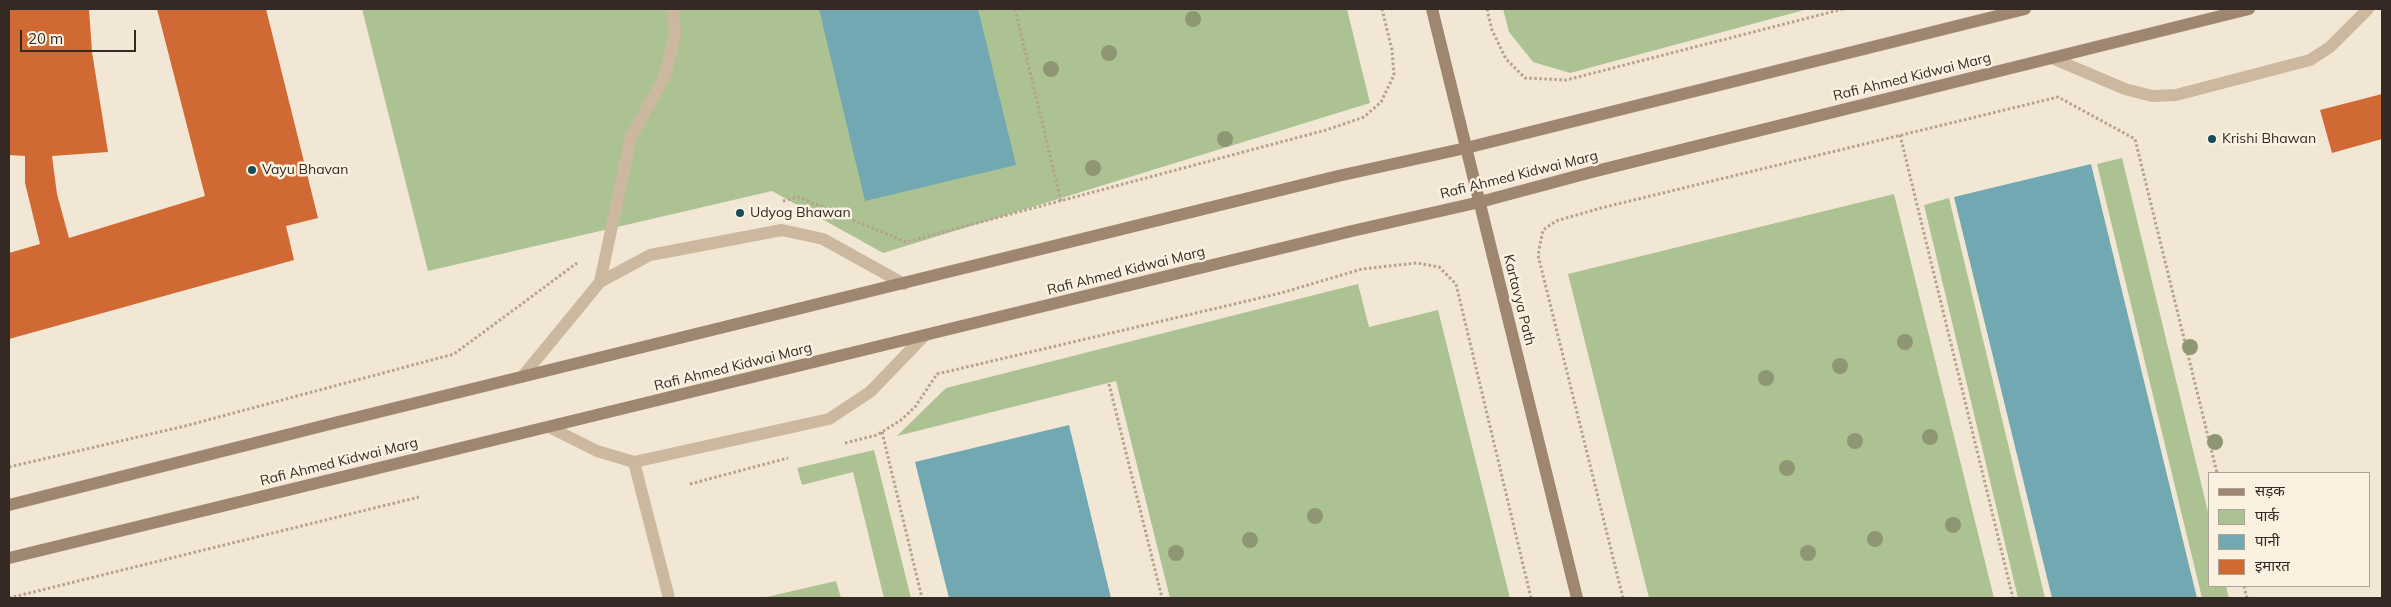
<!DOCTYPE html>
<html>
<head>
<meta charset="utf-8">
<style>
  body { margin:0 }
  #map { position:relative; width:2391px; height:607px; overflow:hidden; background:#f2e7d4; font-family:Mulish,"Noto Sans Devanagari",sans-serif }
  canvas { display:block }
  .frame { position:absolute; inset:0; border:10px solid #342a23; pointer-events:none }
  .legend { position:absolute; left:2208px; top:472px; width:162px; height:115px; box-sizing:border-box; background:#faf1e0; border:1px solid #aba194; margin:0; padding:6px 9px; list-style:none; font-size:15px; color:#342a23 }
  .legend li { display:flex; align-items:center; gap:10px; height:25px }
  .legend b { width:25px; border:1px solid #aba194 }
  .scale { position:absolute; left:20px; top:30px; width:116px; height:22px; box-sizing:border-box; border:2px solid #342a23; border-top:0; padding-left:6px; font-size:15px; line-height:18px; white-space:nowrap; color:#342a23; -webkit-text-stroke:4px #faf1e0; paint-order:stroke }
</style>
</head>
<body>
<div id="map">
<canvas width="2391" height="607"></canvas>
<div class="frame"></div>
<ul class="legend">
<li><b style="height:6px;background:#9e8671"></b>सड़क</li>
<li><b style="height:14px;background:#adc293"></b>पार्क</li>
<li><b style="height:14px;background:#71a8b1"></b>पानी</li>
<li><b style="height:14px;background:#d16934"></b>इमारत</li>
</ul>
<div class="scale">20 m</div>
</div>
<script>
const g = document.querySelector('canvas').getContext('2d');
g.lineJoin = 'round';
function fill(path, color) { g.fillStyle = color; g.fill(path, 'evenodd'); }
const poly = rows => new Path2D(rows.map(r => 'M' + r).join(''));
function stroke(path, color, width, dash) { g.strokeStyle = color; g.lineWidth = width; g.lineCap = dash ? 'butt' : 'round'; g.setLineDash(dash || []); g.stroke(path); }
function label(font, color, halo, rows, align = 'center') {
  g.font = font + ' Mulish,sans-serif'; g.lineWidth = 5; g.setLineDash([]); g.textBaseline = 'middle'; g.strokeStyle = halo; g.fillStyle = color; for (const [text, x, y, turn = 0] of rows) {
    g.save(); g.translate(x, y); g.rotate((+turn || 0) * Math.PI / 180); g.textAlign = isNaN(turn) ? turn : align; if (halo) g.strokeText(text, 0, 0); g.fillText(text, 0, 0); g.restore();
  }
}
fill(poly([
  [362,9,1347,9,1370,103,883,253,772,191,428,271],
  [1503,9,1808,9,1570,73,1533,62,1509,32],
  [2122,158,2210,520,2210,586,2226,586,2229,598,2202,598,2097,164],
  [1894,194,1994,598,1649,598,1568,274],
  [1949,198,2045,598,2018,598,1924,205],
  [1358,284,1369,327,1438,310,1510,598,1170,598,1116,381,897,436,946,388],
  [874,450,911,598,884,598,853,472,802,485,797,468],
  [836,581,841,598,762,598]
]), '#adc293');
fill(poly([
  [819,9,978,9,1016,165,865,201],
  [2091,164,2197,598,2052,598,1954,197],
  [1069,425,1111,598,949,598,915,462]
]), '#71a8b1');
fill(poly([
  [9,9,89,9,92,52,108,152,52,156,57,194,69,238,205,196,157,9,266,9,318,218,286,226,294,260,9,339,9,253,40,244,25,183,25,156,9,155],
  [2382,94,2382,139,2332,153,2320,110]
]), '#d16934');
stroke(poly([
  [1015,9,1061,201],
  [1487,9,1492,30,1506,59,1525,78,1566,80,1843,9],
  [1900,135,2013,598],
  [783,201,798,197,906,242,1326,130,1364,117,1381,102,1394,75,1392,50,1382,9],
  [1109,384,1162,598],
  [882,432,922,598],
  [845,443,877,435,901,420,915,407,937,374,1281,293,1362,269,1417,263,1439,267,1456,284,1531,598],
  [9,467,185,426,454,354,577,263],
  [690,484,788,458],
  [2244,586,2247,598],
  [9,598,419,497],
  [1623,598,1538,255,1543,230,1556,221,1601,208,2058,97,2135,139,2217,473]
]), '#b6a18a', 3, [2.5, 2.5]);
stroke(poly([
  [2052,58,2125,89,2152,96,2176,95,2310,60,2330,47,2368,9],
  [600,282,631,137,665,76,675,35,673,9],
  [522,377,600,282,650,255,782,230,823,239,904,284],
  [549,427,597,451,634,462,829,419,870,392,924,336]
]), '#cbb89f', 12);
stroke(poly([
  [634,462,669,598]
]), '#cbb89f', 12);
stroke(poly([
  [1432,9,1577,598],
  [9,505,334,423,1338,176,1466,148,2025,9],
  [9,558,1352,231,1480,202,1592,172,2249,9]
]), '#9e8671', 12);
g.fillStyle = '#8f9674';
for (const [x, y] of [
  [1193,19],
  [1109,53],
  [1051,69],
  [1225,139],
  [1093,168],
  [1905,342],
  [2190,347],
  [1840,366],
  [1766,378],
  [1930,437],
  [1855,441],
  [2215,442],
  [1787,468],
  [1315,516],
  [1953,525],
  [1875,539],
  [1250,540],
  [1176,553],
  [1808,553]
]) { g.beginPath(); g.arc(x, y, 8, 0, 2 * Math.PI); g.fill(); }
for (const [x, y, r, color] of [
  [2212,139,5,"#164d58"],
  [252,170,5,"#164d58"],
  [740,213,5,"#164d58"]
]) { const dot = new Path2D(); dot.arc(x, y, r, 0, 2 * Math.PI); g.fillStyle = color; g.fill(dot); stroke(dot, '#faf1e0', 2); }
label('14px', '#342a23', '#faf1e0', [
  ["Rafi Ahmed Kidwai Marg",1912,77,-14],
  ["Rafi Ahmed Kidwai Marg",1519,175,-14],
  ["Rafi Ahmed Kidwai Marg",1126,271,-14],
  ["Kartavya Path",1519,300,76],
  ["Rafi Ahmed Kidwai Marg",733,367,-14],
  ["Rafi Ahmed Kidwai Marg",339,462,-14]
]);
label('14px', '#342a23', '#faf1e0', [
  ["Krishi Bhawan",2222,139],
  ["Vayu Bhavan",262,170],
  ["Udyog Bhawan",750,213]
], 'left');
</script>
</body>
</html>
